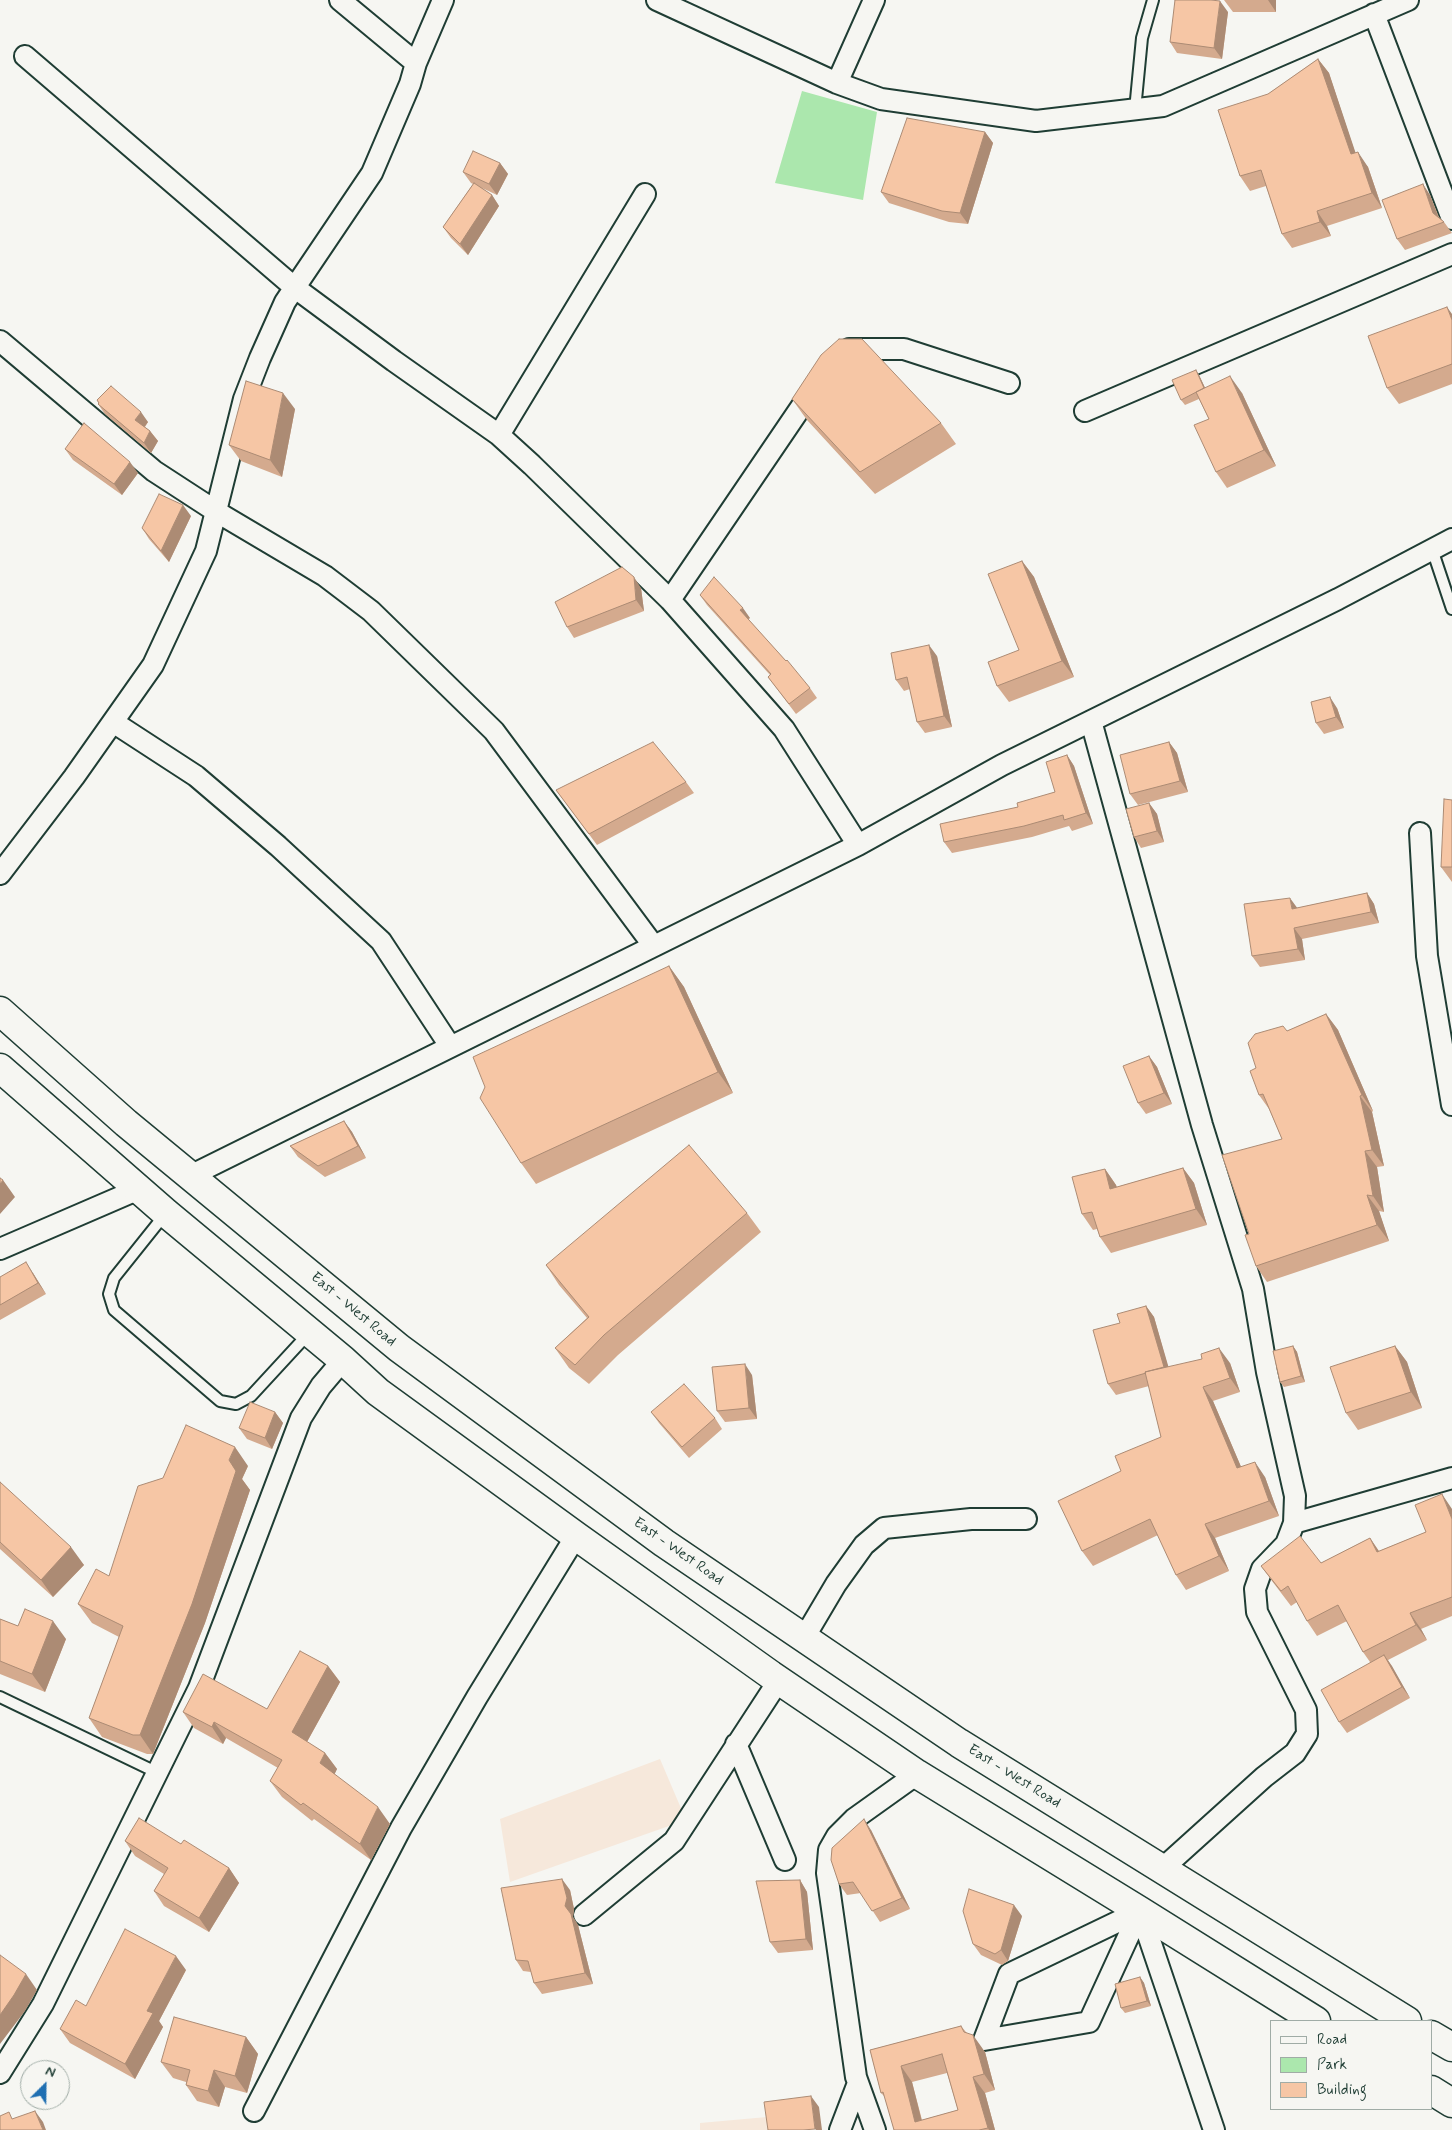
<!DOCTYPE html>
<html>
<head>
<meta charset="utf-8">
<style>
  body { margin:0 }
  #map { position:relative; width:1452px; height:2130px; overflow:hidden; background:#f6f6f2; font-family:Mynerve,sans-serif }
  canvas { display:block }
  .legend { position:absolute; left:1270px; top:2020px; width:162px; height:90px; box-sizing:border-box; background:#f6f6f2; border:1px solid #a0aca6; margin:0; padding:6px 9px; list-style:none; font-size:15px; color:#1f3d34 }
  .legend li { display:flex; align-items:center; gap:10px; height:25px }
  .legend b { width:25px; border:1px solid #a0aca6 }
  .north { position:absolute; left:20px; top:2060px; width:50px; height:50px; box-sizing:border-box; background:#f6f6f2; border:1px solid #a0aca6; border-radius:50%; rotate:23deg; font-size:14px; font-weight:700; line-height:20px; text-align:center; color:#1f3d34 }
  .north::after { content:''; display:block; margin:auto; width:18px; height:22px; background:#1f6fb2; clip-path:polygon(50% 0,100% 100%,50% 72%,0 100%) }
</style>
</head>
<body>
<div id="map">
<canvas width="1452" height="2130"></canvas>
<ul class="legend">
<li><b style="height:6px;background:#f6f6f2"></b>Road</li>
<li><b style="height:14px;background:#abe7ad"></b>Park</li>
<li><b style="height:14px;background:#f6c6a5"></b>Building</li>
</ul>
<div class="north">N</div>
</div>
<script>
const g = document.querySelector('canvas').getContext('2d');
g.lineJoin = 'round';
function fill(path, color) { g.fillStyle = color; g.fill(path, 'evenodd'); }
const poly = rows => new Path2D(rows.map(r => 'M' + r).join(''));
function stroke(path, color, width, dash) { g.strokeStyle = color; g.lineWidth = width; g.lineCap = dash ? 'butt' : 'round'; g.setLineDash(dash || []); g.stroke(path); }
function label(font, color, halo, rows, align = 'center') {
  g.font = font + ' Mynerve,sans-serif'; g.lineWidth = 4; g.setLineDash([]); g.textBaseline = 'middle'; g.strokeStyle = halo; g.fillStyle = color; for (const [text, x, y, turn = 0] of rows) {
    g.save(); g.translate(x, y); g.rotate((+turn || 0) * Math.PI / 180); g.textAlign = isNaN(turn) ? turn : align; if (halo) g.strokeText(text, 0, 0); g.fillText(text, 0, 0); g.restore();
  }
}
fill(poly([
  [660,1759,686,1820,510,1882,500,1819],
  [767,2117,769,2130,700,2130,700,2123]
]), '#f6e8db');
fill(poly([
  [802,91,877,112,863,200,775,183]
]), '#abe7ad');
const service = poly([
  [1135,110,1142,38,1153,0],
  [1432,549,1452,609],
  [166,1213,114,1278,109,1294,114,1310,220,1401,236,1404,251,1396,310,1332],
  [0,1697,158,1773]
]);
const minor = poly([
  [340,0,416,63],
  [657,0,837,83,881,99,1036,121,1163,106,1408,0],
  [1374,14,1452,219],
  [25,56,294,287,394,361,499,435,532,465,670,600,784,729,858,845],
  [837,83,874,0],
  [0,341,154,471,217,512,325,576,371,611,494,731,653,945],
  [846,352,849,349,904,349,1009,383],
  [1085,411,1452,254],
  [499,435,645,194],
  [670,600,814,388],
  [1091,721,1202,1125,1253,1289,1267,1372,1295,1496,1294,1523,1286,1544,1262,1569,1255,1589,1257,1612,1306,1710,1307,1734,1295,1753,1264,1777,1162,1869],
  [113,722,196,776,278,846,381,941,450,1046],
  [1420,833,1427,956,1452,1105],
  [0,874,74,777,153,665,206,551,244,399,260,358,285,302,372,173,410,84,416,63,443,0],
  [190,1176,858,845,1002,765,1338,599,1452,539],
  [0,1249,139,1189],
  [1294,1523,1452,1478],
  [804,1638,836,1584,864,1545,884,1528,971,1519,1026,1519],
  [736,1744,785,1860],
  [1140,1911,1089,2022,984,2040,1009,1974,1140,1911],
  [1140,1911,1214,2130],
  [584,1915,674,1841,779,1680],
  [0,2073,43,2004,199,1688,301,1418,321,1386,343,1360],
  [254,2111,401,1828,477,1697,576,1536],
  [840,2130,858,2083],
  [875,2130,856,2077,827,1873,829,1850,837,1836,854,1819,917,1774]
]);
const primary = poly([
  [0,1011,126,1123,399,1348,664,1543,959,1743,1407,2021],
  [0,1068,166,1213,343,1360,378,1392,576,1536,771,1675,917,1774,1140,1911,1316,2021],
  [1431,2035,1452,2047],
  [1431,2090,1452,2103]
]);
stroke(service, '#1f3d34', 14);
stroke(minor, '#1f3d34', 24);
stroke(primary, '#1f3d34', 31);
stroke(service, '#f6f6f2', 10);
stroke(minor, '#f6f6f2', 20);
stroke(primary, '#f6f6f2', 28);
fill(poly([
  [1224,0,1276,0,1276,12,1233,12],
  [1228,12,1222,59,1177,53,1170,42],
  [1318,59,1329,73,1355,153,1368,167,1382,208,1327,226,1331,236,1292,248,1282,234,1266,186,1250,191,1240,176,1268,94],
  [985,132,993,143,968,224,949,222,889,203,881,192],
  [500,163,508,174,497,195,482,188,492,195,499,206,468,255,451,238,443,227,473,184,471,183,463,172],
  [1430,195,1439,217,1444,222,1452,233,1405,250,1397,239],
  [1452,314,1452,384,1399,404,1387,388],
  [1199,375,1205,388,1242,393,1276,466,1227,488,1216,472,1209,419,1199,399,1185,405,1181,400],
  [792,399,941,423,956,444,875,494,807,420],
  [97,400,148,422,145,427,150,431,158,441,151,453,105,414,98,404,99,404],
  [295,409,282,477,241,461,229,445],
  [65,449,138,473,122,495,73,460],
  [191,516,169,562,149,539,142,528],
  [1022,561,1034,577,1074,677,1009,702,997,686,1019,650],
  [641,588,644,611,574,638,567,627],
  [700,595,750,618,748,619,810,688,817,698,796,714,768,677,770,675,707,605],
  [937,656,952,727,925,733,917,722,910,689,904,691,896,680],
  [1337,708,1344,728,1324,734,1316,723],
  [1169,742,1177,753,1188,792,1138,805,1130,794],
  [1067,755,1074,766,1093,824,1072,831,1069,826,1032,837,952,853,944,842,1018,807,1055,792],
  [686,782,694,793,597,845,556,790],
  [1452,800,1452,882,1441,867],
  [1149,803,1157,814,1164,842,1141,848,1134,837],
  [1367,893,1374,904,1379,923,1302,939,1305,960,1260,967,1252,956,1297,908],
  [669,966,684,987,733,1093,536,1184,521,1163],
  [1326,1014,1338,1030,1373,1111,1372,1112,1384,1166,1377,1167,1384,1212,1379,1211,1389,1241,1267,1282,1256,1266,1249,1234,1282,1139,1269,1109,1259,1095,1256,1068,1287,1031],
  [1149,1056,1157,1067,1172,1104,1146,1114,1138,1103],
  [344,1121,352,1132,366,1158,325,1177,298,1157,290,1146],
  [1183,1168,1194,1183,1207,1225,1111,1253,1100,1237,1097,1229,1093,1230,1082,1214,1105,1169,1116,1185,1117,1187],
  [747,1213,761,1232,618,1355,589,1384,569,1368,555,1348,587,1318,559,1285,546,1265],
  [33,1273,46,1294,0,1320,0,1277],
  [1146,1306,1154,1317,1168,1367,1230,1363,1240,1392,1213,1401,1241,1467,1265,1477,1279,1516,1215,1538,1229,1571,1186,1590,1176,1575,1158,1535,1093,1566,1082,1551,1121,1471,1161,1437,1149,1386,1116,1395,1108,1384,1120,1323],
  [1293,1346,1297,1352,1305,1382,1284,1387,1280,1382],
  [1395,1346,1407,1362,1422,1408,1358,1430,1346,1413],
  [752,1375,757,1419,725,1422,717,1411],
  [275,1412,283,1423,272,1449,247,1439,239,1428],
  [651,1412,715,1418,722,1429,689,1458,659,1423],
  [248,1466,242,1479,250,1490,205,1623,153,1754,147,1754,102,1737,89,1718,119,1637,92,1623,78,1604,109,1576],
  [0,1482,84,1565,53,1597,0,1549],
  [1452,1509,1452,1616,1421,1629,1427,1640,1388,1660,1410,1698,1347,1733,1339,1722,1370,1662,1363,1652,1347,1621,1317,1636,1307,1621,1297,1602,1291,1606,1272,1581,1261,1566,1321,1563,1370,1538,1379,1551,1426,1532],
  [0,1619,18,1626,66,1639,45,1692,0,1674],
  [328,1666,340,1682,307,1742,325,1753,337,1769,334,1774,390,1824,371,1860,314,1819,312,1821,282,1797,270,1781,278,1768,226,1738,223,1744,194,1728,183,1712,267,1709],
  [871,1830,910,1909,880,1922,861,1893,847,1895,839,1884],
  [125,1841,181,1844,229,1868,239,1883,209,1932,164,1906,154,1891,164,1874,135,1856],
  [800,1880,807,1892,813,1950,778,1953,770,1942],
  [570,1890,574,1909,573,1917,578,1925,593,1984,542,1994,534,1983,531,1972,523,1971,516,1960],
  [1022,1916,1008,1961,1002,1965,981,1955,973,1944],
  [186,1970,159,2021,163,2027,135,2079,70,2043,60,2029,86,2006],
  [1140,1977,1144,1983,1151,2006,1125,2013,1121,2008],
  [961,2026,966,2032,985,2052,995,2090,985,2093,995,2130,894,2130,885,2097,881,2093,870,2050],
  [947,2073,958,2110,922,2120,912,2082],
  [246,2037,258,2054,247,2093,225,2087,219,2107,197,2101,186,2085,186,2082,173,2078,161,2062]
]), '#d4aa8e');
fill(poly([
  [1268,0,1276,0,1276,12],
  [1220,1,1228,12,1222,59,1214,48],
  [1318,59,1329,73,1361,169,1351,154],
  [985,132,993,143,968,224,960,213],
  [1358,152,1368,167,1382,208,1372,193],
  [500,163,508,174,497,195,489,184],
  [1423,184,1430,195,1441,224,1433,213],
  [492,195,499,206,468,255,460,244],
  [1317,211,1327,226,1331,236,1320,222],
  [1447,307,1452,314,1452,320],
  [1196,370,1199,375,1208,394,1204,389],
  [1230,376,1242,393,1276,466,1264,450],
  [283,393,295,409,282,477,270,460],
  [141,412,148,422,142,430,135,420],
  [150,431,158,441,151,453,144,443],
  [130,462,138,473,122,495,114,484],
  [183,505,191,516,169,562,161,551],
  [1022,561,1034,577,1074,677,1062,661],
  [634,577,641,588,644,611,636,600],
  [743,608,750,618,747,620,740,610],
  [929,645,937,656,952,727,944,716],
  [1330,697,1337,708,1344,728,1336,717],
  [1169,742,1177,753,1188,792,1180,781],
  [1067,755,1074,766,1093,824,1086,813],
  [1149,803,1157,814,1164,842,1157,831],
  [1367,893,1374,904,1379,923,1371,912],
  [1290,898,1298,909,1292,909],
  [1294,928,1302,939,1305,960,1298,949],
  [669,966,684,987,733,1093,718,1072],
  [1326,1014,1338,1030,1373,1111,1362,1095],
  [1149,1056,1157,1067,1172,1104,1164,1093],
  [1360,1096,1372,1112,1384,1166,1372,1150],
  [344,1121,352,1132,366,1158,358,1146],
  [1365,1151,1377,1167,1384,1212,1373,1196],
  [1183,1168,1194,1183,1207,1225,1196,1209],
  [1105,1169,1116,1185,1121,1205,1110,1189],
  [3,1180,15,1197,0,1214,0,1184],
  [1367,1195,1379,1211,1389,1241,1377,1225],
  [26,1262,33,1273,46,1294,38,1283],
  [1146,1306,1154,1317,1172,1379,1164,1368],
  [1293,1346,1297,1352,1305,1382,1301,1376],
  [1395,1346,1407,1362,1422,1408,1411,1392],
  [1219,1348,1230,1363,1240,1392,1230,1378],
  [745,1364,752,1375,757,1419,749,1408],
  [1203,1387,1213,1401,1248,1483,1237,1468],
  [275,1412,283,1423,272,1449,265,1438],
  [235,1447,248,1466,242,1479,250,1490,205,1623,153,1754,140,1735,229,1460],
  [1255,1462,1265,1477,1279,1516,1269,1501],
  [1442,1494,1452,1509,1452,1519],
  [1205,1524,1215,1538,1229,1571,1219,1556],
  [1370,1538,1380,1553,1377,1552],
  [71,1547,84,1565,53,1597,41,1580],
  [1410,1613,1421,1629,1427,1640,1416,1625],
  [53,1621,66,1639,45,1692,32,1674],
  [1384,1655,1392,1666,1410,1698,1402,1687],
  [328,1666,340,1682,303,1749,292,1732],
  [214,1722,226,1738,223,1744,212,1727],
  [325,1753,337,1769,332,1780,320,1763],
  [378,1807,390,1824,371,1860,360,1844],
  [864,1819,871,1830,910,1909,902,1898],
  [229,1868,239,1883,209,1932,199,1918],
  [562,1879,570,1890,574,1909,573,1917,578,1925,593,1984,585,1973,565,1906],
  [800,1880,807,1892,813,1950,806,1939],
  [1014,1905,1022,1916,1008,1961,1001,1950],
  [176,1956,186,1970,159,2021,163,2027,135,2079,125,2064,147,2011],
  [26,1974,37,1990,25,2011,0,2044,0,2015],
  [1140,1977,1144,1983,1151,2006,1147,2001],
  [973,2035,985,2052,995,2090,984,2074],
  [246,2037,258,2054,247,2093,235,2076],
  [901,2066,912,2082,924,2130,915,2122],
  [214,2070,225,2087,219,2107,208,2091],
  [973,2077,985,2093,995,2130,989,2130,988,2128],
  [811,2096,819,2107,822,2130,816,2130,815,2129],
  [35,2111,43,2122,46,2130,43,2130]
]), '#ac8b74');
const building = poly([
  [1175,0,1211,0,1220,1,1214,48,1170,42,1175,0],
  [1318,59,1351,154,1358,152,1372,193,1317,211,1320,222,1282,234,1261,170,1240,176,1218,110,1268,94,1318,59],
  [907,118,985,132,960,213,942,211,881,192,907,118],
  [473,151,500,163,489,184,463,172,473,151],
  [474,183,492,195,460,244,443,227,474,183],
  [1423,184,1433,213,1444,222,1397,239,1382,200,1423,184],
  [1447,307,1452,320,1452,364,1387,388,1368,336,1447,307],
  [839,339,862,339,941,423,860,472,792,399,821,355,839,339],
  [1196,370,1204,388,1181,400,1172,380,1196,370],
  [1230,376,1264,450,1216,472,1194,425,1209,419,1196,392,1230,376],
  [246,381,283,393,270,460,229,445,246,381],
  [111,386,141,412,135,420,150,431,144,443,98,404,99,403,97,400,111,386],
  [84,423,130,462,114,484,65,449,84,423],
  [159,494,183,505,161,551,142,528,159,494],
  [1022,561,1062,661,997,686,988,662,1019,650,988,574,1022,561],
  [622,567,634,577,636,600,567,627,555,602,622,567],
  [714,577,743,608,740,610,786,661,787,660,810,688,789,704,768,677,771,674,700,595,714,577],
  [929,645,944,716,917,722,907,677,896,680,891,653,929,645],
  [1330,697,1336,717,1316,723,1311,702,1330,697],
  [653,742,686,782,589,834,556,790,653,742],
  [1169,742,1180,781,1130,794,1120,755,1169,742],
  [1067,755,1086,813,1064,820,1063,815,1024,826,944,842,940,824,1018,807,1017,803,1055,792,1046,762,1067,755],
  [1444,799,1452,800,1452,867,1441,867,1444,799],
  [1149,803,1157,831,1134,837,1126,809,1149,803],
  [1367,893,1371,912,1294,928,1298,949,1252,956,1244,904,1290,898,1292,909,1367,893],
  [669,966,718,1072,521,1163,480,1098,485,1087,473,1057,669,966],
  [1326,1014,1362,1095,1360,1096,1372,1150,1365,1151,1373,1196,1367,1195,1377,1225,1256,1266,1245,1235,1249,1234,1222,1155,1282,1139,1263,1094,1259,1095,1250,1071,1256,1068,1248,1043,1255,1034,1283,1026,1287,1031,1326,1014],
  [1149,1056,1164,1093,1138,1103,1123,1066,1149,1056],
  [344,1121,358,1146,318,1166,290,1146,344,1121],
  [689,1145,747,1213,604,1335,575,1365,555,1348,589,1317,546,1265,689,1145],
  [1183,1168,1196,1209,1100,1237,1092,1212,1082,1214,1072,1177,1105,1169,1110,1189,1183,1168],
  [0,1178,3,1180,0,1184,0,1178],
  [26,1262,38,1283,0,1305,0,1277,26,1262],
  [1146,1306,1164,1367,1145,1372,1146,1373,1108,1384,1093,1330,1120,1323,1117,1314,1146,1306],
  [1293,1346,1301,1376,1280,1382,1273,1351,1293,1346],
  [1395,1346,1411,1392,1346,1413,1330,1367,1395,1346],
  [1219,1348,1230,1378,1203,1387,1237,1468,1255,1462,1269,1501,1205,1524,1219,1556,1176,1575,1150,1519,1082,1551,1058,1501,1121,1471,1115,1456,1161,1437,1145,1372,1202,1359,1201,1354,1219,1348],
  [745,1364,749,1408,717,1411,712,1367,745,1364],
  [684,1384,715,1418,682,1447,651,1412,684,1384],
  [250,1402,275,1412,265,1438,239,1428,250,1402],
  [186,1425,235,1447,229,1460,236,1471,192,1604,140,1735,133,1735,89,1718,123,1626,78,1604,96,1569,109,1576,138,1486,163,1478,186,1425],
  [0,1482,71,1547,41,1580,0,1542,0,1482],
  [1442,1494,1452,1519,1452,1597,1410,1613,1416,1625,1363,1652,1338,1605,1307,1621,1288,1586,1281,1591,1261,1566,1300,1536,1321,1563,1370,1538,1377,1552,1426,1532,1415,1505,1442,1494],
  [25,1609,53,1621,32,1674,0,1661,0,1619,18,1626,25,1609],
  [300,1651,328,1666,292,1732,325,1753,320,1763,378,1807,360,1844,303,1803,301,1805,270,1781,282,1760,214,1722,212,1727,183,1712,203,1674,267,1709,300,1651],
  [1384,1655,1402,1687,1339,1722,1321,1690,1384,1655],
  [139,1818,181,1844,184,1840,229,1868,199,1918,154,1891,168,1868,125,1841,139,1818],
  [864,1819,902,1898,872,1911,853,1882,839,1884,831,1860,832,1848,864,1819],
  [562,1879,567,1898,565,1906,571,1914,585,1973,534,1983,528,1961,516,1960,501,1888,562,1879],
  [800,1880,806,1939,770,1942,756,1881,800,1880],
  [969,1889,1014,1905,1001,1950,995,1954,973,1944,963,1911,969,1889],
  [125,1929,176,1956,147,2011,153,2013,125,2064,60,2029,76,2000,86,2006,125,1929],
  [0,1955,26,1974,14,1995,0,2015,0,1955],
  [1140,1977,1147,2001,1121,2008,1115,1984,1140,1977],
  [174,2017,246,2037,235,2076,214,2070,208,2091,186,2085,190,2070,161,2062,174,2017],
  [961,2026,964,2032,973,2035,984,2074,973,2077,988,2128,979,2130,894,2130,883,2092,881,2093,870,2050,961,2026],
  [942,2054,958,2110,915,2122,901,2066,942,2054],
  [811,2096,815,2129,803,2130,768,2130,764,2102,811,2096],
  [35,2111,43,2130,0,2130,0,2116,9,2112,12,2119,35,2111]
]);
fill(building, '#f6c6a5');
stroke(building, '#ac8b74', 1);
label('15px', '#1f3d34', '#f6f6f2', [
  ["East - West Road",353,1310,40],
  ["East - West Road",678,1552,35],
  ["East - West Road",1014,1777,32]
]);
</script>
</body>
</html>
